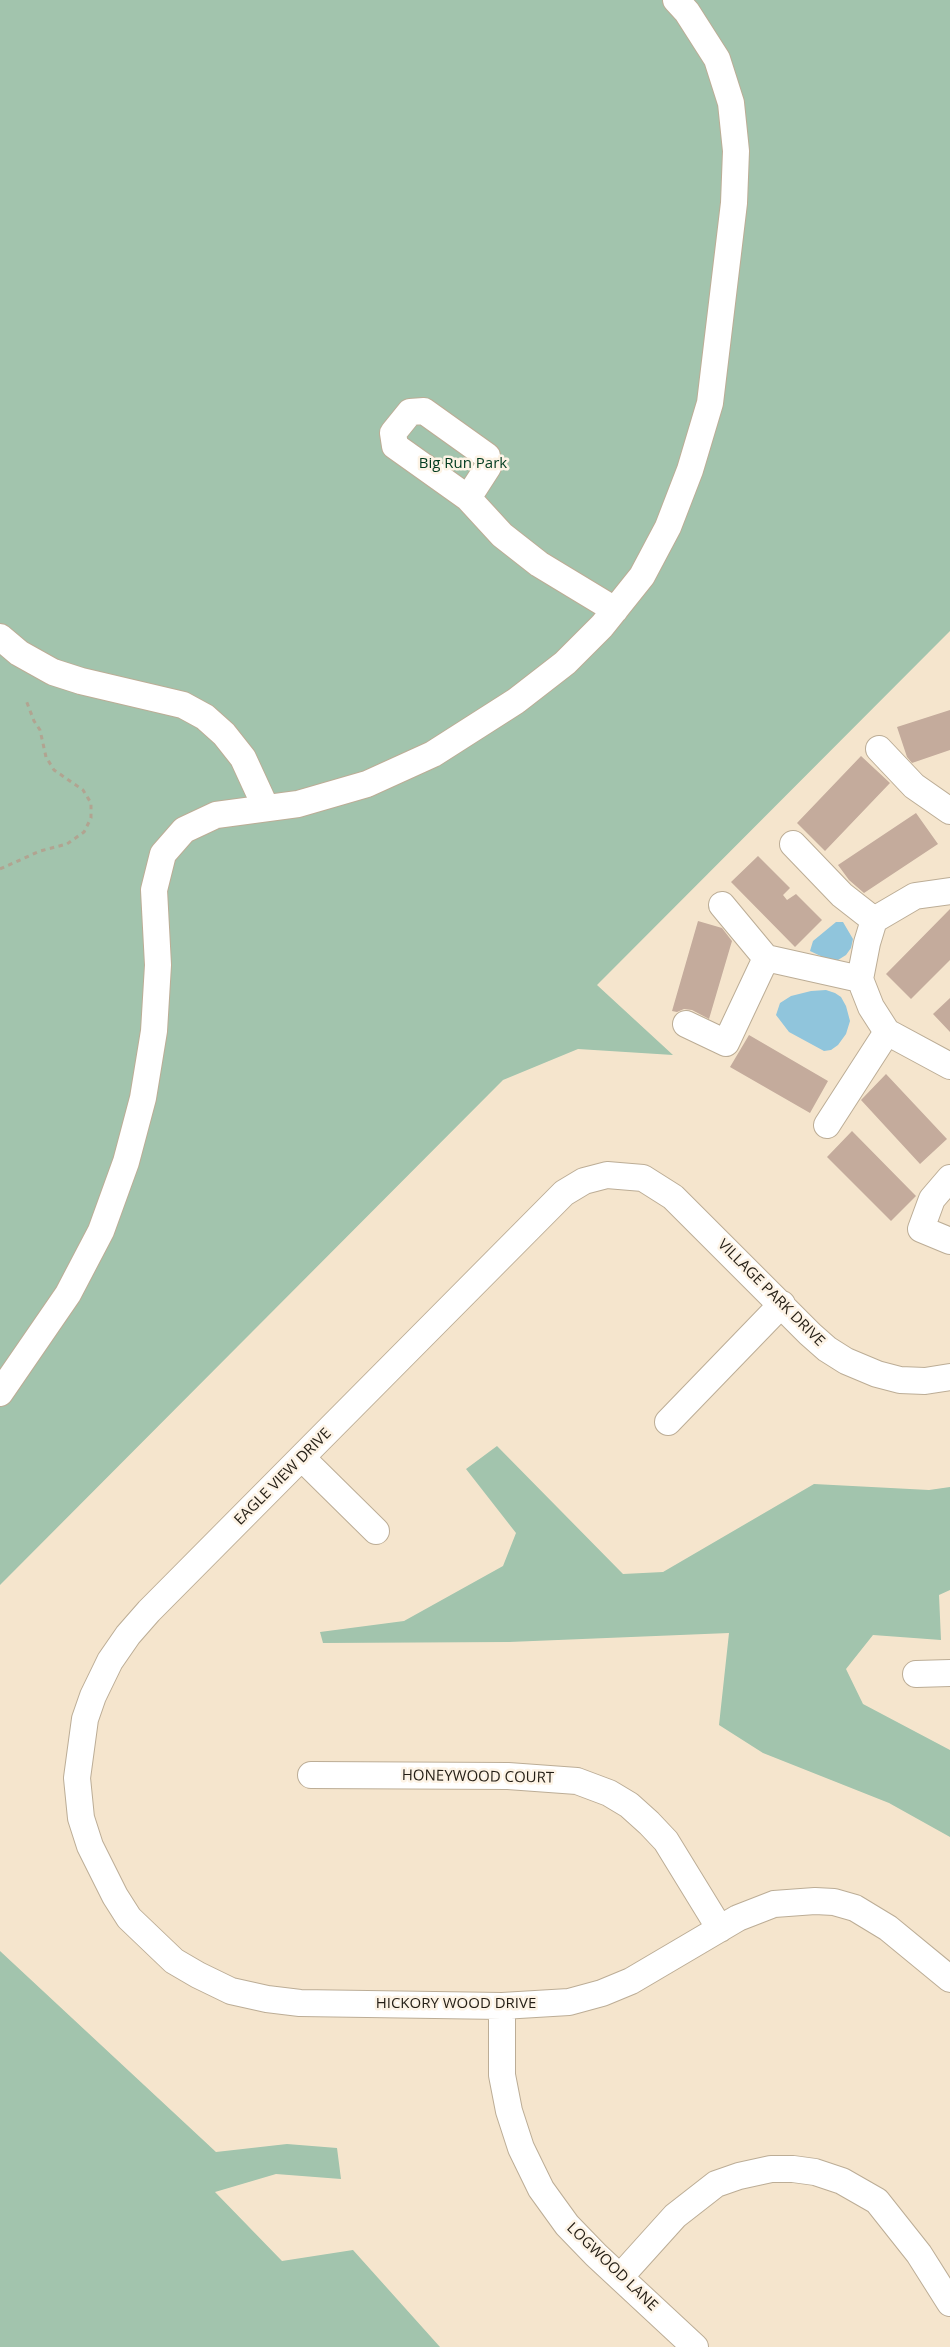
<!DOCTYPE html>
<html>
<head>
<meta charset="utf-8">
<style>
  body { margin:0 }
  canvas { display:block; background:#f5e5cd }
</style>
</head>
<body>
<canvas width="950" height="2347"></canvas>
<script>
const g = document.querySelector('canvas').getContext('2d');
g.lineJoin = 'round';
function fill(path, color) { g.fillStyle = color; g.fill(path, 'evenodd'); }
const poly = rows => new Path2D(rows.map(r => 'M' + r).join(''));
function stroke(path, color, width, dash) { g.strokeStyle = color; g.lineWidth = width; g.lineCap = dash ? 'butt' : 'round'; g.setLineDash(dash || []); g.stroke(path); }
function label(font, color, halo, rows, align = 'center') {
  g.font = font + ' "Open Sans",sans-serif'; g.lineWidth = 5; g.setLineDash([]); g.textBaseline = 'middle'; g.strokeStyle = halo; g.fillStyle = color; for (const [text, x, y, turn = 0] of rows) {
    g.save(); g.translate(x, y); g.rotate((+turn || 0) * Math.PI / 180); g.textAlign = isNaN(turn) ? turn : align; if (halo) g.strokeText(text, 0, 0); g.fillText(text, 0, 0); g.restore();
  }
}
fill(poly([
  [0,0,950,0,950,631,597,985,673,1055,578,1049,503,1080,0,1585],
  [497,1446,623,1574,663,1572,814,1484,929,1490,950,1487,950,1590,939,1595,941,1640,873,1635,846,1669,863,1704,950,1750,950,1837,889,1803,763,1753,719,1725,729,1633,509,1642,323,1643,320,1632,404,1621,503,1566,516,1533,466,1469],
  [0,1951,216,2152,287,2144,337,2148,341,2179,276,2174,215,2192,282,2261,353,2250,440,2347,0,2347]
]), '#a2c4ad');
fill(poly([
  [836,922,843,922,853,939,851,948,846,955,838,960,827,959,810,951,813,941],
  [826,990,835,993,841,997,846,1006,850,1021,846,1034,838,1045,831,1050,824,1051,789,1032,776,1015,780,1003,791,996,811,991]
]), '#90c5dc');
fill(poly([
  [950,710,950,750,912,763,907,757,897,727],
  [861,756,890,783,825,851,797,823],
  [916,813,938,844,864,893,849,880,838,865],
  [758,856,790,888,783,895,787,900,796,894,822,920,795,947,731,882],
  [950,909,950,960,911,999,886,974],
  [698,921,722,928,732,941,709,1019,692,1010,684,1009,677,1012,672,1011],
  [950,998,950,1032,933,1014],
  [749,1035,828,1081,810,1113,730,1067],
  [886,1074,947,1139,920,1164,861,1100],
  [852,1131,916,1196,891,1221,827,1157]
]), '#c4ab9c');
const minor = poly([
  [468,498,488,467,487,456,424,411,410,412,393,433,395,446,468,498,502,535,539,564,615,610],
  [0,637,19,653,53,672,81,681,183,705,205,717,224,734,243,758,266,808],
  [879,749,914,786,950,811],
  [793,844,842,895,874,920],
  [722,905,766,958,860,979],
  [874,920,867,943,860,979,871,1007,887,1032,950,1066],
  [874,920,915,896,950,891],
  [686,1024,726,1043,766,958],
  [827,1125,887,1032],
  [950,1178,932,1199,921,1229,950,1241],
  [950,1377,925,1381,900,1380,877,1374,846,1361,827,1349,810,1334,673,1197,643,1178,607,1175,584,1181,564,1193,149,1611,128,1635,110,1661,93,1696,85,1719,77,1778,81,1818,90,1846,115,1896,129,1918,174,1961,198,1975,231,1991,267,1999,300,2003,502,2006,569,2002,602,1993,631,1981,738,1918,774,1904,815,1901,834,1902,855,1908,888,1928,950,1979],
  [0,1393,68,1294,101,1231,126,1162,143,1098,154,1031,158,965,154,890,163,854,184,830,216,815,298,804,367,784,433,754,516,701,565,663,602,626,642,576,668,527,690,470,710,403,734,203,736,151,731,103,717,59,687,12,676,0],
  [668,1422,782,1304],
  [302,1458,376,1531],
  [916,1674,950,1673],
  [311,1775,508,1776,577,1781,609,1793,629,1805,649,1823,666,1841,720,1929],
  [502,2006,502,2075,509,2111,521,2148,541,2189,567,2225,596,2255,695,2347],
  [620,2277,675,2216,716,2184,739,2176,771,2169,793,2169,815,2172,842,2181,877,2201,919,2254,950,2303]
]);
stroke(minor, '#bcad96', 28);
stroke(poly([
  [0,869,40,851,67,844,84,832,91,818,91,803,83,790,54,770,46,757,40,730,34,721,26,700]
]), '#b1a491', 3, [4.5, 4.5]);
stroke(minor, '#fff', 26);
label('15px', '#003b1f', '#fdf3e5', [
  ["Big Run Park",463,464]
]);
label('15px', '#241e15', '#fdf3e5', [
  ["VILLAGE PARK DRIVE",771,1293,45],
  ["EAGLE VIEW DRIVE",283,1477,-45],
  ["HONEYWOOD COURT",478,1777,1],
  ["HICKORY WOOD DRIVE",456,2004],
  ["LOGWOOD LANE",612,2267,44]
]);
</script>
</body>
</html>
